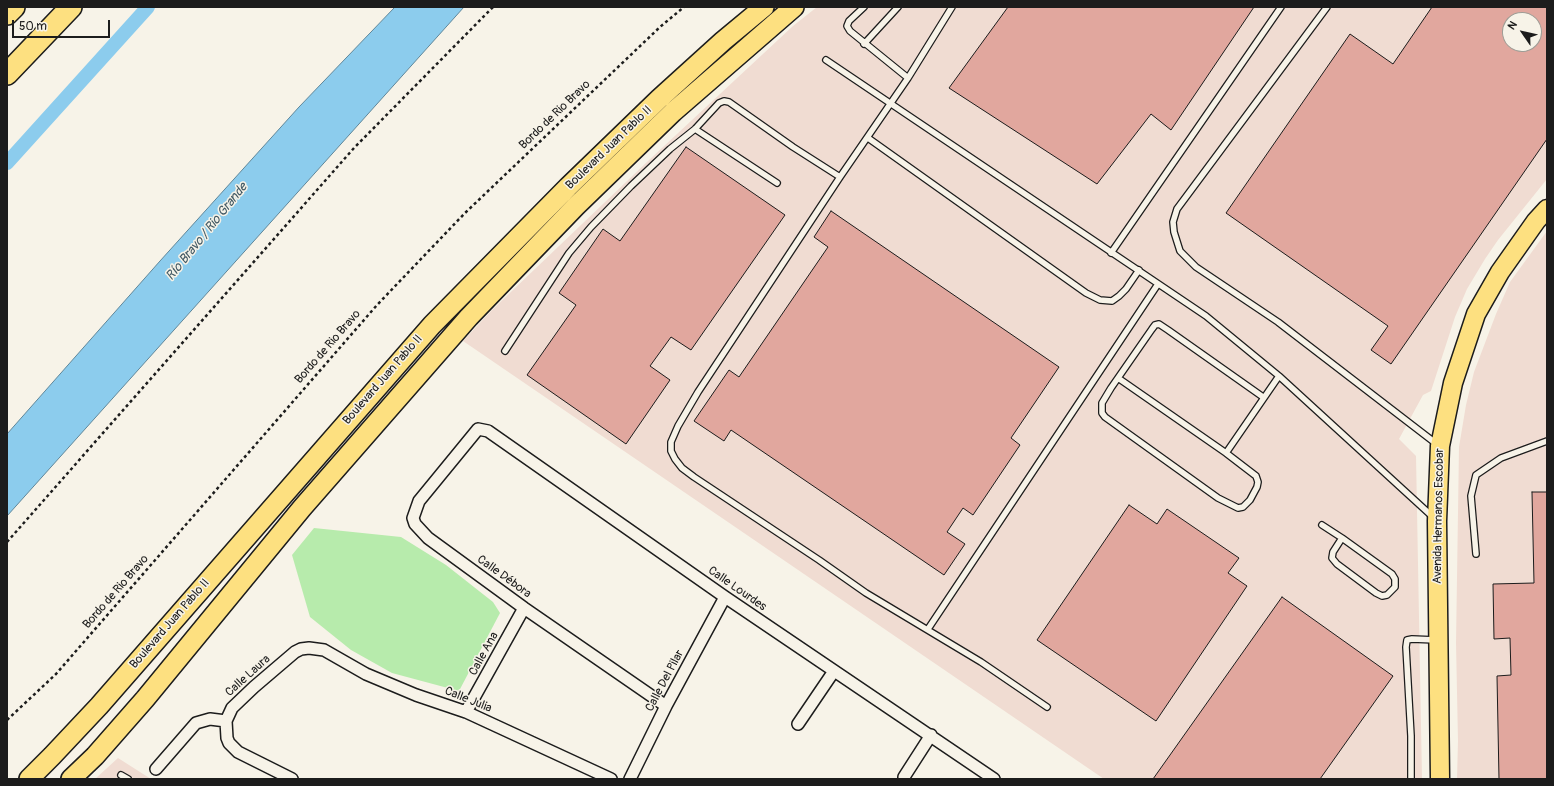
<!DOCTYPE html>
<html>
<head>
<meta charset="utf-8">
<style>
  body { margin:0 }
  #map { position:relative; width:1554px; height:786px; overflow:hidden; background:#f7f3e8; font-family:Pangolin,sans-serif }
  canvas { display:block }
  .frame { position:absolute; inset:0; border:8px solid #1c1c1c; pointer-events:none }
  .north { position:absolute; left:1502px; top:12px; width:40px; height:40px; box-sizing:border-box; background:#f7f3e8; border:1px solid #9f9d96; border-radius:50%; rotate:304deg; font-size:11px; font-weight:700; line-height:16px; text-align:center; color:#1c1c1c }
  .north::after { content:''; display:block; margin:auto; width:14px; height:18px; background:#1c1c1c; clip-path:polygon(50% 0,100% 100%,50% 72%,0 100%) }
  .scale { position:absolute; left:12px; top:20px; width:98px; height:18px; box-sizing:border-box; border:2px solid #1c1c1c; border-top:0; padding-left:5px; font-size:12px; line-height:14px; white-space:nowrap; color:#1c1c1c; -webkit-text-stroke:3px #f7f3e8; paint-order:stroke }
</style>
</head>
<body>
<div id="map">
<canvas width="1554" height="786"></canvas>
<div class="frame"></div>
<div class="north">N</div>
<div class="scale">50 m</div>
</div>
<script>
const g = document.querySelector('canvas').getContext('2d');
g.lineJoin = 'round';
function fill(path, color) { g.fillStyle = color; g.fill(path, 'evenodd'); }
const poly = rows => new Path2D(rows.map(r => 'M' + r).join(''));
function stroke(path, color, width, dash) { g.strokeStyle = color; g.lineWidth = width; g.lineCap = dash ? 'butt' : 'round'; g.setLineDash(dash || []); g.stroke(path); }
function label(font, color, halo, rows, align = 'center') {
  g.font = font + ' Pangolin,sans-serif'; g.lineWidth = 3; g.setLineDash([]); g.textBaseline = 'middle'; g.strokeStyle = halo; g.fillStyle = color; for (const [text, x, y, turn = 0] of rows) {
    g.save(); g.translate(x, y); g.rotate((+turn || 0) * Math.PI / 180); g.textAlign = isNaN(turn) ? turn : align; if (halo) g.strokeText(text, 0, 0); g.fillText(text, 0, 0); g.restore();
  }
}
fill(poly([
  [817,7,1547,7,1547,179,1498,240,1485,259,1467,289,1455,317,1431,391,1423,395,1399,439,1416,456,1422,779,1104,779,463,341,492,310,648,161,793,26],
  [1510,20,1534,20,1534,44,1510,44],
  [1547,231,1547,779,1457,779,1458,741,1456,643,1459,447,1466,405,1474,372,1496,314,1510,282],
  [118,758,151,779,95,779]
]), '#f0dcd2');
fill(poly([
  [314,528,401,537,446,565,493,602,500,613,459,691,392,673,351,650,310,617,292,555]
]), '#b7ebac');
const water = poly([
  [395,7,464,7,7,516,7,434,160,261,299,107,395,7]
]);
fill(water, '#8ccced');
stroke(water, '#5f8699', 1);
stroke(poly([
  [7,163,148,7]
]), '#8ccced', 14);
const building = poly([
  [1008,7,1254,7,1171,130,1151,114,1097,184,949,88,1008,7],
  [1432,7,1547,7,1547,139,1391,364,1371,350,1388,326,1226,213,1350,34,1393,64,1432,7],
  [1510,20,1534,20,1534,44,1510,44,1510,20],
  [686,147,785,215,691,350,671,337,650,366,670,380,626,444,527,375,576,305,559,293,603,229,620,241,686,147],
  [831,211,1059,367,1011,438,1020,445,973,515,963,508,947,532,965,544,944,575,731,430,724,441,694,421,729,370,739,377,828,247,814,237,831,211],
  [1532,492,1547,492,1547,779,1499,779,1497,676,1511,675,1510,638,1494,639,1493,584,1534,583,1532,492],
  [1129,505,1157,524,1167,509,1239,558,1228,573,1247,586,1156,721,1037,640,1129,505],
  [1282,597,1393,676,1320,779,1153,779,1282,597]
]);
fill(building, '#e1a79e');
stroke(building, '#1c1c1c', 1);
const service = poly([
  [864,7,849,21,847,26,850,31,908,78,952,7],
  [1327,7,1177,209,1173,222,1174,232,1180,251,1196,267,1278,322,1438,445],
  [864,44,898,7],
  [826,60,1206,316,1279,376,1433,517],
  [908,78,840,177,698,392,678,426,671,442,671,451,675,459,682,468,694,477,819,560,866,593,981,662,1047,707],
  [695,129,777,183],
  [868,138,1086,293,1100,300,1112,301,1119,296,1126,289,1139,270],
  [1111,253,1281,7],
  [505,351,569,253,591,227,631,186,670,149,695,129,719,103,724,101,729,102,793,147,840,177],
  [1118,378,1226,453,1256,476,1258,482,1257,487,1250,500,1243,507,1238,508,1218,498,1105,417,1102,413,1102,403,1111,388,1152,329,1155,325,1159,324,1168,330,1263,397],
  [1226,453,1279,376],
  [1322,525,1342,538,1392,574,1395,579,1395,587,1387,595,1382,596,1376,593,1337,564,1332,558,1333,552,1342,538],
  [1476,554,1471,496,1476,475,1501,458,1547,441],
  [928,629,1158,284],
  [121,775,128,779],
  [1411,779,1411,736,1406,647,1407,640,1412,639,1436,640]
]);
const minor = poly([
  [666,706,524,608,428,538,415,524,413,518,419,501,478,429,488,431,725,597,994,779],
  [466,712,524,608],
  [798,724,834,671],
  [156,769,196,723,210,719,226,721],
  [904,777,931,735],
  [292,779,238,752,229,743,227,738,226,721,232,708,254,687,295,652,301,649,309,648,324,650,366,674,416,695,466,712,611,779],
  [630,779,666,706,725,597]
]);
const primary = poly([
  [1440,779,1437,521,1440,446,1453,383,1476,314,1500,272,1536,221,1547,209]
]);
const trunk = poly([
  [29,779,52,756,99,706,432,325,568,187,659,99,723,41,764,7],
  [71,779,95,756,145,699,302,508,469,317,576,206,673,112,794,7]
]);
const motorway = poly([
  [7,14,14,7],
  [7,74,71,7]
]);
stroke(service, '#1c1c1c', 8);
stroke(minor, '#1c1c1c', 14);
stroke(primary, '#1c1c1c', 21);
stroke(trunk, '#1c1c1c', 22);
stroke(motorway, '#1c1c1c', 24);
stroke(poly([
  [7,542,354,148,493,7],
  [7,720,56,674,377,305,465,213,660,27,684,7]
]), '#1c1c1c', 2.5, [3, 3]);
stroke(service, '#f7f3e8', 5.5);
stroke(minor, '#f7f3e8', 11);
stroke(primary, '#fde080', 18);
stroke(trunk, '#fde080', 19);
stroke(motorway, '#fde080', 21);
label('12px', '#1c1c1c', '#f7f3e8', [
  ["Bordo de Rio Bravo",555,115,-44],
  ["Boulevard Juan Pablo II",609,148,-44],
  ["Bordo de Rio Bravo",328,347,-49],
  ["Boulevard Juan Pablo II",383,380,-49],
  ["Avenida Hermanos Escobar",1439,516,-89],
  ["Calle Débora",504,577,36],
  ["Calle Lourdes",737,589,35],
  ["Bordo de Rio Bravo",116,592,-49],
  ["Boulevard Juan Pablo II",170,624,-49],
  ["Calle Ana",484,654,-61],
  ["Calle Laura",248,676,-42],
  ["Calle Del Pilar",665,681,-62],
  ["Calle Julia",468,700,22]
]);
label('italic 13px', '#435a65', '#f7f3e8', [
  ["Río Bravo / Rio Grande",207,232,-51]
]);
</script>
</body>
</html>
